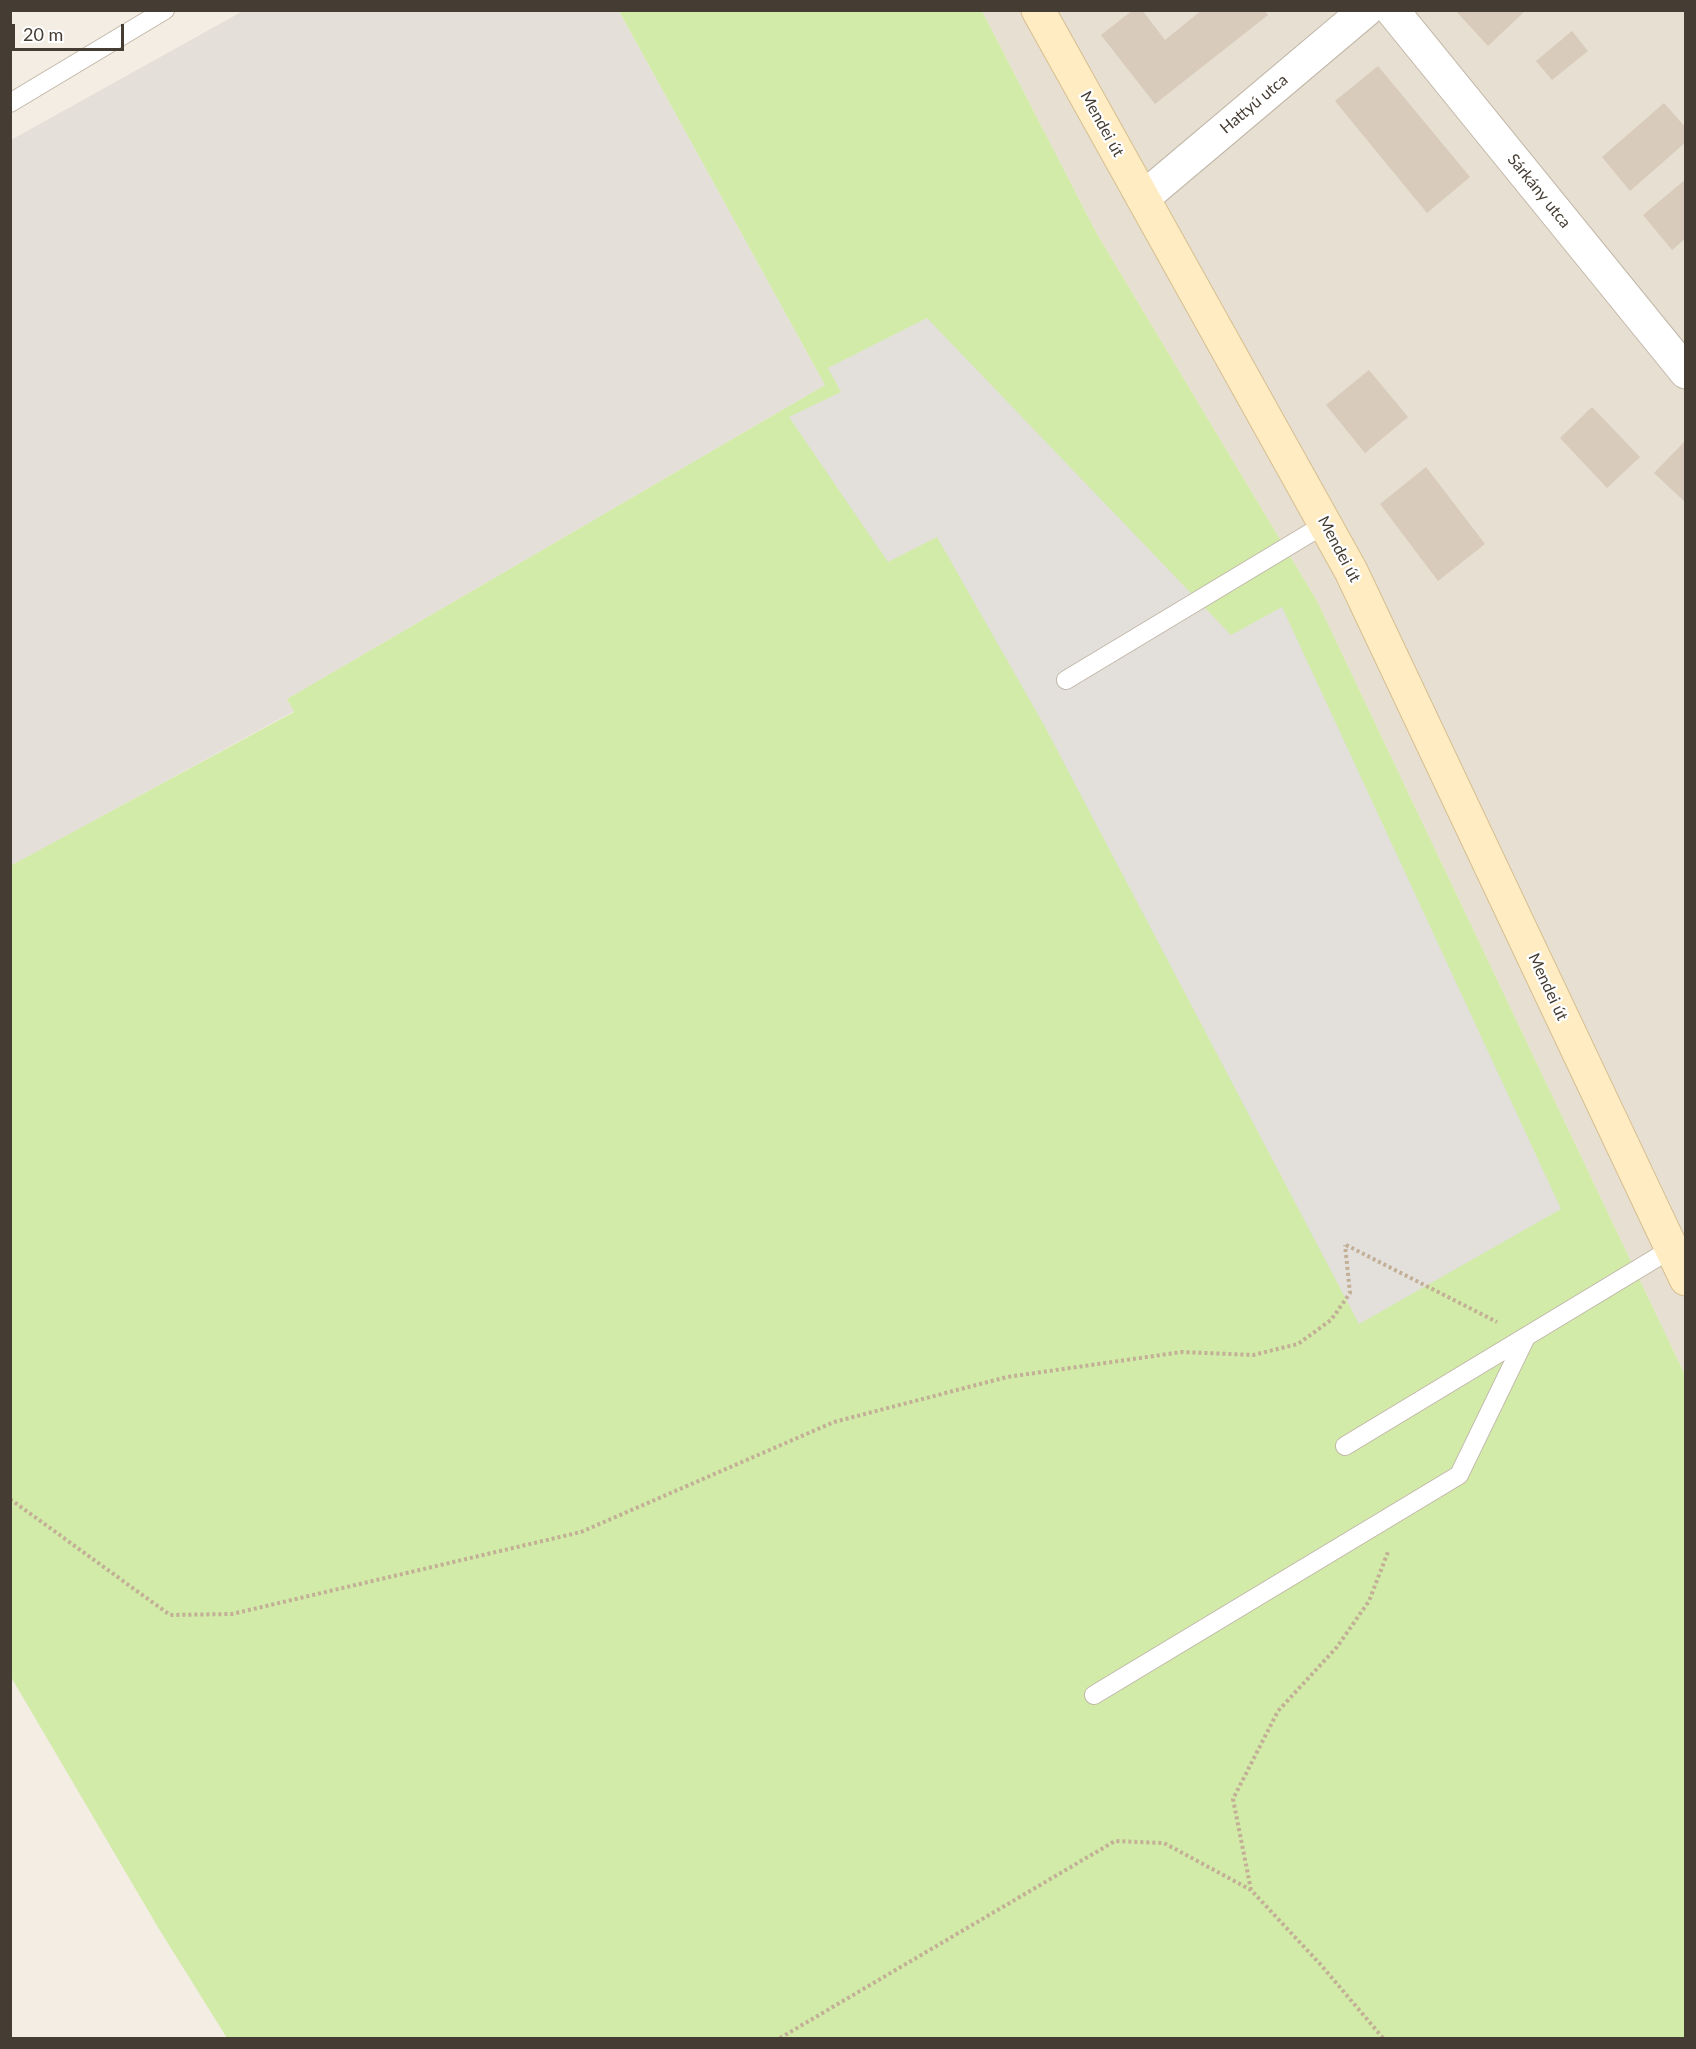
<!DOCTYPE html>
<html>
<head>
<meta charset="utf-8">
<style>
  body { margin:0 }
  #map { position:relative; width:1696px; height:2049px; overflow:hidden; background:#f3ede3; font-family:Lato,sans-serif }
  canvas { display:block }
  .frame { position:absolute; inset:0; border:12px solid #453d33; pointer-events:none }
  .scale { position:absolute; left:12px; top:24px; width:112px; height:27px; box-sizing:border-box; border:3px solid #453d33; border-top:0; padding-left:8px; font-size:18px; line-height:21px; white-space:nowrap; color:#453d33; -webkit-text-stroke:4px #fff; paint-order:stroke }
</style>
</head>
<body>
<div id="map">
<canvas width="1696" height="2049"></canvas>
<div class="frame"></div>
<div class="scale">20 m</div>
</div>
<script>
const g = document.querySelector('canvas').getContext('2d');
g.lineJoin = 'round';
function fill(path, color) { g.fillStyle = color; g.fill(path, 'evenodd'); }
const poly = rows => new Path2D(rows.map(r => 'M' + r).join(''));
function stroke(path, color, width, dash) { g.strokeStyle = color; g.lineWidth = width; g.lineCap = dash ? 'butt' : 'round'; g.setLineDash(dash || []); g.stroke(path); }
function label(font, color, halo, rows, align = 'center') {
  g.font = font + ' Lato,sans-serif'; g.lineWidth = 4.5; g.setLineDash([]); g.textBaseline = 'middle'; g.strokeStyle = halo; g.fillStyle = color; for (const [text, x, y, turn = 0] of rows) {
    g.save(); g.translate(x, y); g.rotate((+turn || 0) * Math.PI / 180); g.textAlign = isNaN(turn) ? turn : align; if (halo) g.strokeText(text, 0, 0); g.fillText(text, 0, 0); g.restore();
  }
}
fill(poly([
  [982,11,1685,11,1685,1375,1317,601,1097,234]
]), '#e7dfd1');
fill(poly([
  [243,11,619,11,825,385,287,699,294,711,11,866,11,140]
]), '#e5dfd9');
fill(poly([
  [619,11,982,11,1097,234,1317,601,1685,1375,1685,2038,227,2038,159,1929,11,1677,10,866,294,712,287,699,825,385]
]), '#d2eba9');
fill(poly([
  [927,318,1231,635,1282,607,1561,1209,1359,1324,1044,725,937,537,888,562,789,417,841,392,828,368]
]), '#e3e0dc');
fill(poly([
  [1133,10,1142,10,1165,40,1202,10,1264,10,1268,15,1155,104,1101,35],
  [1455,10,1523,10,1524,12,1488,46],
  [1572,31,1588,51,1552,80,1536,61],
  [1378,66,1470,177,1427,213,1335,101],
  [1664,103,1686,128,1686,142,1630,191,1602,157],
  [1686,179,1686,238,1672,250,1643,215],
  [1369,370,1408,417,1365,453,1326,405],
  [1592,407,1640,457,1607,488,1560,438],
  [1686,440,1686,503,1654,473],
  [1426,467,1485,544,1438,581,1380,504]
]), '#d8cbbb');
const service = poly([
  [10,103,165,10],
  [1066,680,1325,524],
  [1345,1446,1671,1249],
  [1094,1695,1459,1475,1526,1337]
]);
const minor = poly([
  [1392,10,1686,372],
  [1143,198,1366,10]
]);
const secondary = poly([
  [1038,10,1351,571,1686,1279]
]);
stroke(service, '#c2b7a9', 20);
stroke(minor, '#c2b7a9', 35);
stroke(secondary, '#d6bf90', 35);
stroke(poly([
  [1346,1245,1497,1322],
  [10,1499,170,1615,232,1614,581,1532,834,1422,1007,1377,1182,1352,1253,1355,1298,1344,1331,1320,1350,1293,1345,1245],
  [1251,1890,1233,1799,1278,1711,1337,1647,1369,1601,1388,1552],
  [780,2038,1115,1841,1164,1843,1251,1890,1321,1965,1383,2038]
]), '#c2af96', 4, [3, 3]);
stroke(service, '#fff', 18);
stroke(minor, '#fff', 33);
stroke(secondary, '#ffecc2', 33);
label('16px', '#453d33', '#fff', [
  ["Hattyú utca",1254,104,-40],
  ["Mendei út",1102,124,61],
  ["Sárkány utca",1539,191,51],
  ["Mendei út",1339,549,62],
  ["Mendei út",1548,987,65]
]);
</script>
</body>
</html>
